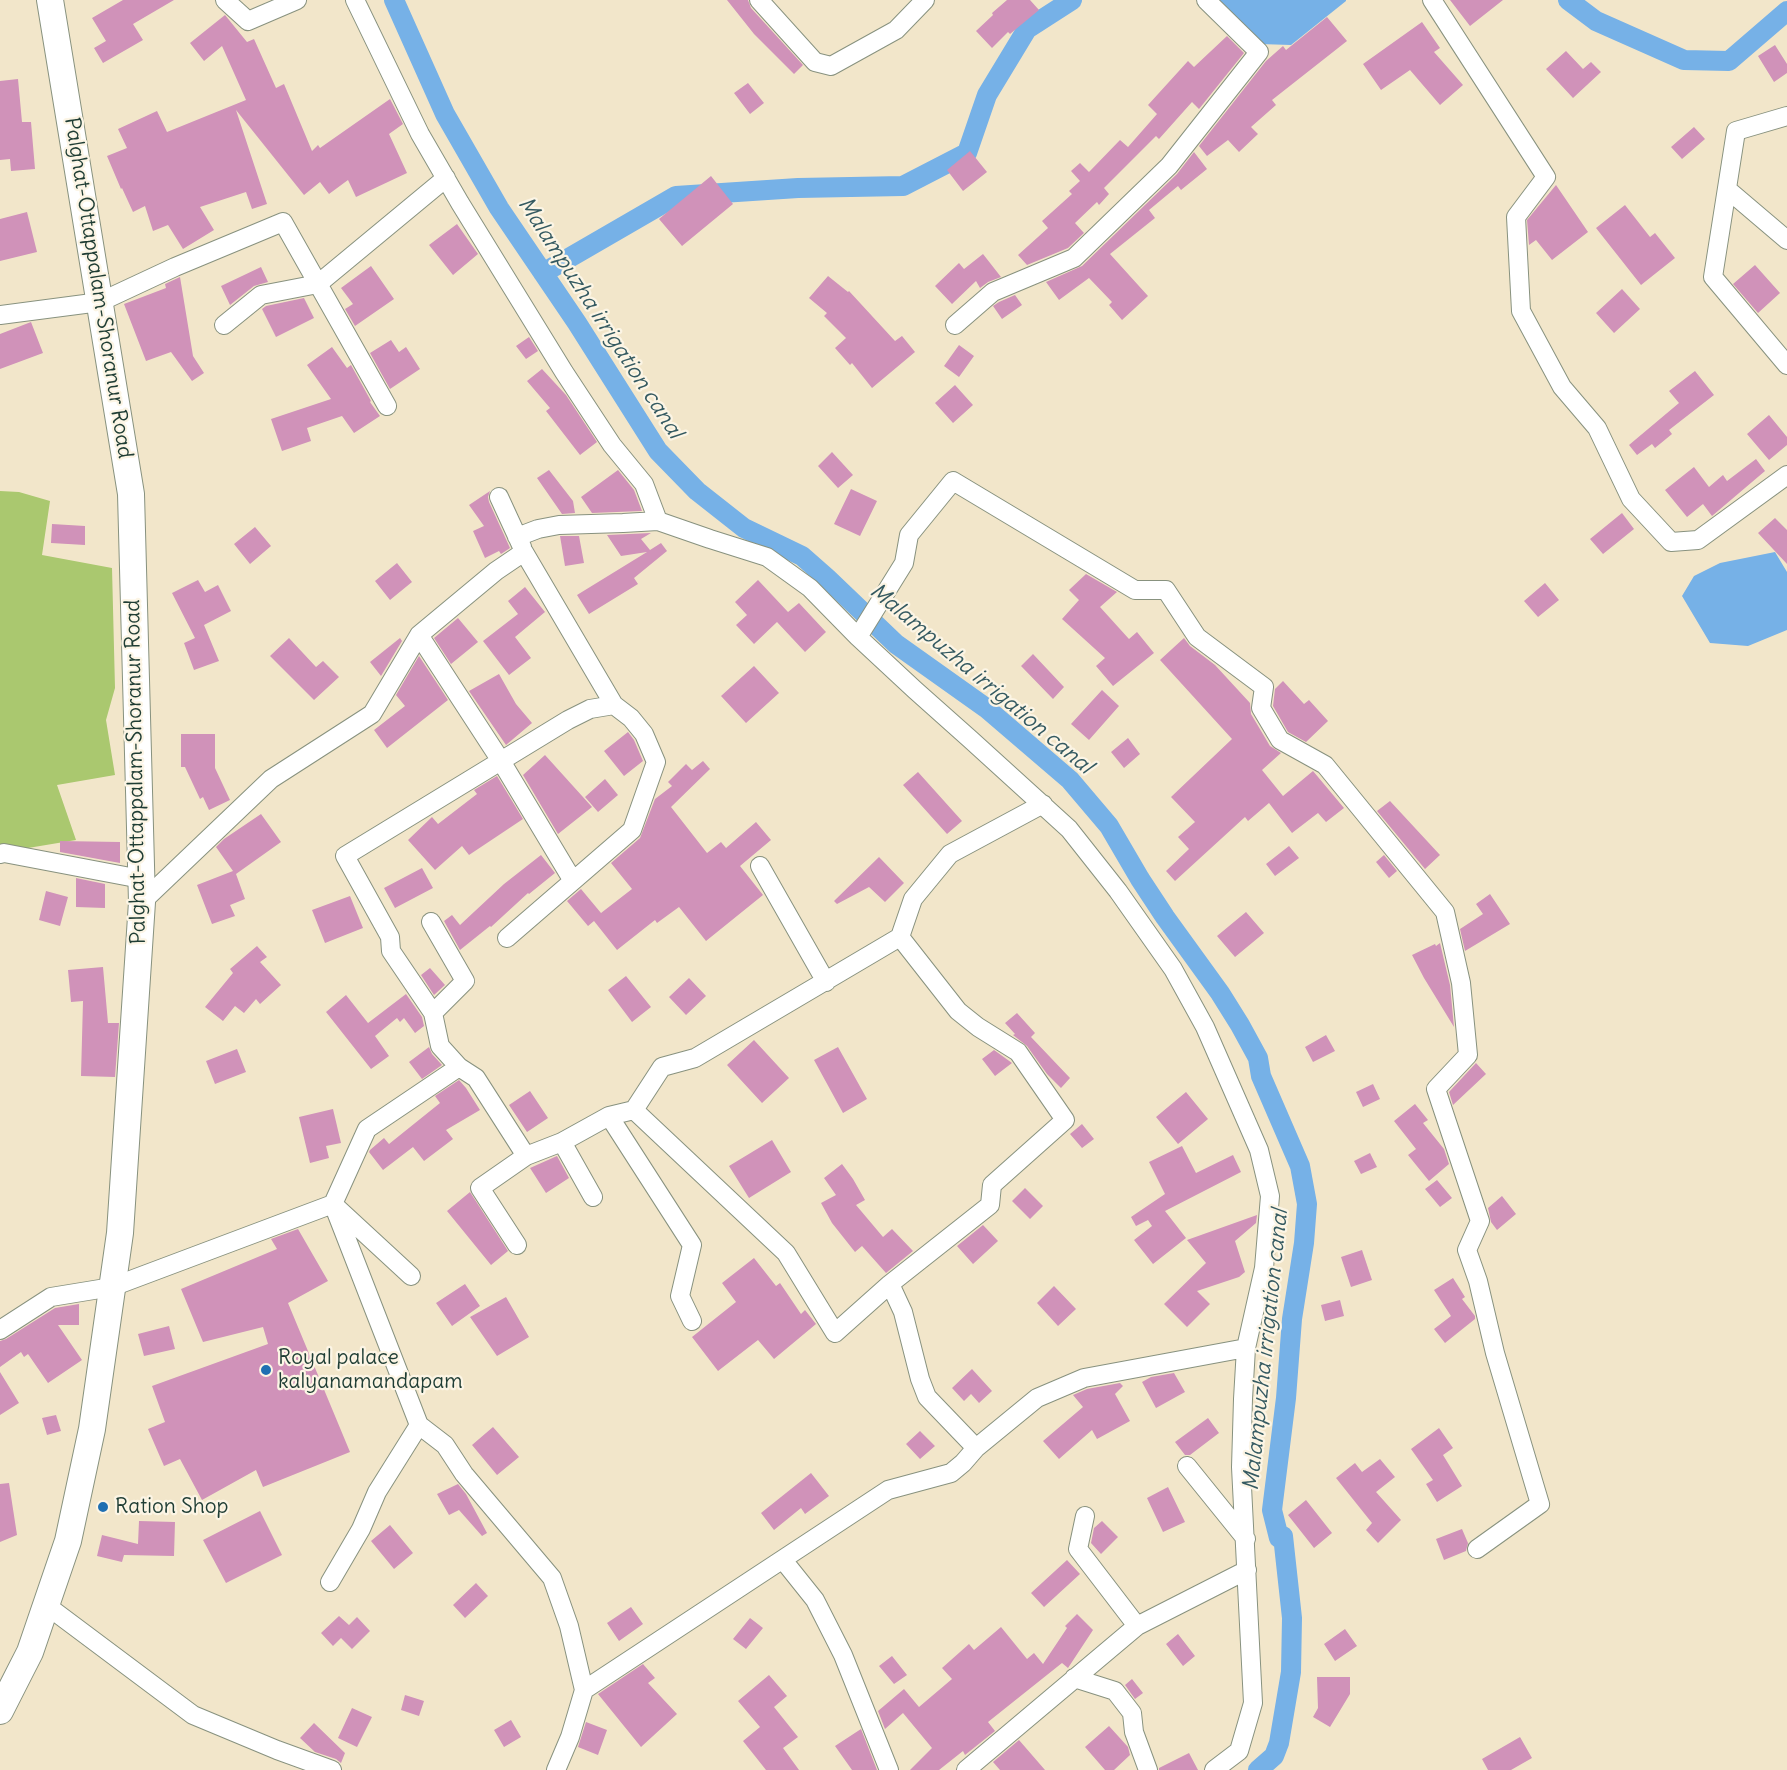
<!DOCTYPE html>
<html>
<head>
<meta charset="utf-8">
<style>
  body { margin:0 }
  canvas { display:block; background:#f2e6ca }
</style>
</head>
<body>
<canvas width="1787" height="1770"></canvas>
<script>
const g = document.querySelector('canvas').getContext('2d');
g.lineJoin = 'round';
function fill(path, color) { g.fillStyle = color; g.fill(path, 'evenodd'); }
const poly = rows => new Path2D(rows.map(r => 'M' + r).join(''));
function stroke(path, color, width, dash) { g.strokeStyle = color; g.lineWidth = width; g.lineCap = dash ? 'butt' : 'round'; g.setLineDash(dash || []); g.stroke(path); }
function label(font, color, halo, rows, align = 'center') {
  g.font = font + ' Delius,sans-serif'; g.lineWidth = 4.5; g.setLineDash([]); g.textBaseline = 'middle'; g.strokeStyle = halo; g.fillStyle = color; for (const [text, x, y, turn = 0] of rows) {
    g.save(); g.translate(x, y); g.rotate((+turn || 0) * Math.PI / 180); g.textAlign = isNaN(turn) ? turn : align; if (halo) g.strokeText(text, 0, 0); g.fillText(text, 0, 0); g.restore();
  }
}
fill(poly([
  [0,491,19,492,50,501,42,555,112,568,115,688,106,720,115,775,57,785,76,840,22,849,0,847]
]), '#aac86f');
fill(poly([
  [1208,0,1346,0,1346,1,1291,45,1259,44],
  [1775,552,1787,572,1787,630,1748,646,1710,643,1682,596,1694,576,1720,563]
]), '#76b1e7');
stroke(poly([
  [394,0,445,114,499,208,577,323,658,451,697,491,744,528,802,556,827,578,896,644,986,708,1070,780,1109,826,1140,879,1165,917,1220,993,1240,1025,1258,1058,1261,1076,1300,1166,1307,1204,1304,1243,1292,1319,1286,1398,1272,1510,1279,1538,1283,1536,1292,1618,1291,1672,1279,1743,1274,1756,1258,1770],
  [1568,0,1596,21,1684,60,1729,61,1787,11],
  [543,273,676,196,798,188,903,186,967,153,987,95,1027,29,1072,0]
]), '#76b1e7', 20);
fill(poly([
  [123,0,174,0,133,24,143,40,103,63,94,48,106,41,92,18],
  [727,0,748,0,751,8,803,65,794,74,754,34],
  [1007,0,1030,0,1039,10,1010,34,1008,32,992,48,976,31,993,15,992,13],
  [1450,0,1503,0,1470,26],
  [225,15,247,42,254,39,276,88,284,84,312,151,318,145,320,148,390,99,403,124,389,134,407,173,356,197,348,180,329,194,320,182,304,195,236,110,267,204,252,209,246,192,200,207,214,230,183,249,168,225,153,231,145,206,133,212,122,188,121,189,107,156,127,148,118,129,157,111,167,132,246,100,222,46,204,61,190,43],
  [1327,17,1347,41,1272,100,1276,105,1251,127,1258,134,1239,152,1228,140,1207,156,1199,146,1266,61,1283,46,1286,50],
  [1422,22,1440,48,1434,52,1463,85,1440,105,1410,70,1381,90,1363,64],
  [1227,36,1244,53,1199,109,1192,102,1159,139,1156,136,1104,188,1109,194,1099,205,1097,202,1075,223,1084,233,1068,248,1027,265,1018,255,1048,228,1042,221,1072,194,1069,191,1080,181,1071,171,1080,163,1089,172,1120,140,1128,147,1157,114,1148,105,1188,61,1194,67],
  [1775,45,1787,64,1787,73,1774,82,1758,56],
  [1566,51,1583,69,1591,62,1601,72,1573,98,1546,69],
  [18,79,22,122,31,122,35,169,11,171,10,159,0,160,0,81],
  [748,83,764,103,750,114,734,93],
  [1694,127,1705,139,1682,159,1671,147],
  [970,151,987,172,963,191,947,170],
  [1194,152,1207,169,1181,190,1178,186,1149,210,1155,218,1110,254,1148,296,1122,320,1109,305,1112,302,1089,278,1059,300,1046,282,1082,266,1177,174],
  [711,176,733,204,682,246,659,219],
  [1556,185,1588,232,1552,260,1536,240,1529,245,1527,220],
  [1625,205,1650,237,1655,233,1675,258,1641,285,1596,228],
  [27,212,37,252,0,261,0,219],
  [457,224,478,254,453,275,429,245],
  [983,254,1001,277,988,282,980,288,976,281,952,304,935,286,959,263,964,269],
  [1755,265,1780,293,1758,313,1733,284],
  [371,266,394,299,355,326,345,309,353,304,341,288],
  [261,267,268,282,254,286,230,305,221,286],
  [828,276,848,292,849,291,895,341,902,336,915,352,872,388,852,363,850,365,835,348,846,338,824,316,827,313,809,298],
  [180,277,193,356,204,373,192,381,171,352,146,361,124,304,166,288,165,284],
  [1622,289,1640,309,1614,333,1596,313],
  [1015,295,1022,305,1002,319,993,306,999,302],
  [304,298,314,318,276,337,262,309,266,306],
  [31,322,43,353,0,369,0,334],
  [529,337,538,351,526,359,516,346],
  [391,340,399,352,406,347,420,369,390,389,370,353],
  [959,345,974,356,959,377,944,366],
  [332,347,347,368,351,365,371,401,370,402,380,416,354,433,342,416,307,428,311,441,282,451,271,419,331,399,307,365],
  [542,369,566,395,597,442,580,455,546,411,550,408,527,381],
  [1695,371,1714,395,1669,430,1672,434,1655,448,1652,444,1637,455,1629,445,1679,403,1669,391],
  [955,385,973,405,953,423,935,403],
  [1769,415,1787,437,1787,445,1769,460,1747,434],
  [832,452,853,475,838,488,818,466],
  [1756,459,1765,471,1712,516,1703,504,1687,517,1665,490,1694,467,1709,487,1723,475,1727,481],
  [549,470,573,501,575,513,562,514,537,478],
  [618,470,634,490,642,511,592,513,581,497],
  [851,489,877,501,860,536,834,524],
  [490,491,488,497,489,502,510,548,501,554,499,551,485,558,473,531,484,526,469,505],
  [1622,513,1634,529,1603,554,1590,539],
  [1775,518,1787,530,1787,564,1758,533],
  [52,524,85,526,85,545,51,543],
  [255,527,271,546,250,564,234,544],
  [651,533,641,539,650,550,661,543,667,551,634,578,638,584,589,614,577,595,647,552,621,556,607,535],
  [560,536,579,536,584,563,565,566],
  [397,563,412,582,390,600,375,581],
  [1086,574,1117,592,1100,607,1129,639,1137,632,1154,653,1113,686,1096,666,1105,658,1062,619,1079,600,1069,590],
  [198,580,205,592,218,585,231,611,204,625,219,661,194,670,184,643,195,638,172,593],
  [758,580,788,612,799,603,826,632,805,652,777,622,754,644,736,625,747,615,735,602],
  [1545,583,1559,600,1538,617,1524,601],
  [525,587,545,612,515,637,531,658,509,675,483,641,518,614,508,601],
  [458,618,478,642,451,664,434,638],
  [289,638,316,667,323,661,339,677,314,700,270,656],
  [400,638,402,641,381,676,370,662],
  [1184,638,1190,646,1215,665,1250,703,1251,714,1270,746,1281,753,1262,770,1283,796,1313,771,1344,808,1326,822,1318,813,1292,833,1269,803,1248,821,1245,817,1175,881,1166,871,1189,849,1178,837,1195,822,1171,797,1232,739,1160,660],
  [1033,654,1064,687,1053,699,1021,666],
  [419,656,448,700,387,748,374,730,405,706,396,695],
  [754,666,779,693,746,723,721,696],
  [499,674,516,704,532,723,506,745,469,691],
  [1283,681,1304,704,1309,700,1328,721,1306,742,1288,732,1273,706,1275,689],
  [1102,690,1119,706,1089,740,1071,724],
  [628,732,634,740,643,761,624,776,604,751],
  [181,734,215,734,215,768,230,800,209,810,203,797,200,799,185,767,181,767],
  [1128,738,1140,754,1124,768,1111,752],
  [545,755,592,807,558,834,523,775],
  [703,761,710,769,671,807,707,853,721,842,726,848,756,822,771,840,740,866,763,895,706,941,679,907,657,923,655,920,617,950,594,921,588,926,567,901,581,889,601,913,632,889,611,863,640,838,655,799,672,786,668,782,686,764,692,770],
  [918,772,962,821,947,834,903,785],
  [497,776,523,819,469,855,462,846,435,870,408,840,432,817,438,824,477,794,474,790],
  [605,779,618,795,598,812,585,797],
  [1390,801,1440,855,1425,869,1377,811],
  [261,814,281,842,236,874,245,899,230,905,235,916,212,924,197,885,233,871,216,847,224,839],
  [60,841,120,842,120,863,60,852],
  [1289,846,1299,858,1275,876,1266,864],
  [541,855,555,873,529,894,528,893,491,927,490,926,460,950,444,921,452,915,460,925,504,884],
  [1384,855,1397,871,1389,878,1376,862],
  [879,857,904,883,885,902,869,887,837,904,834,901],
  [422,868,433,888,395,908,384,888],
  [76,878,105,884,105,908,76,907],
  [46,891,68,897,60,926,39,920],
  [1490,894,1510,924,1465,951,1460,929,1483,914,1476,904],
  [350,896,363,928,325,943,312,910],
  [1246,912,1264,933,1235,957,1217,936],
  [1440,943,1450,985,1454,1027,1424,978,1412,955,1435,944,1436,946],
  [257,946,267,957,260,962,281,985,260,1004,256,999,244,1013,235,1006,223,1021,205,1007,233,973,230,969],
  [103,967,108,1023,119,1023,115,1077,81,1076,83,1001,71,1002,68,970],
  [430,968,445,985,434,995,421,975],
  [626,976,651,1007,632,1022,608,990],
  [689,978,706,996,686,1015,669,997],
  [406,994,422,1017,424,1026,415,1033,404,1018,400,1022,397,1018,375,1036,389,1056,371,1069,326,1012,346,995,368,1023],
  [1017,1013,1035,1033,1031,1037,1070,1078,1061,1088,1047,1074,1027,1046,1013,1035,1015,1034,1005,1023],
  [1326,1035,1335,1051,1313,1062,1305,1047],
  [754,1040,789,1078,762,1103,727,1065],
  [429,1047,432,1054,442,1065,422,1079,409,1062],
  [838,1047,867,1099,843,1113,814,1060],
  [237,1049,246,1072,215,1084,206,1061],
  [994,1050,1012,1063,995,1076,982,1059],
  [1476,1063,1486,1074,1453,1105,1449,1092],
  [459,1080,466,1088,480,1110,446,1130,453,1139,424,1161,413,1147,383,1170,369,1152,370,1150,384,1138,389,1144,440,1103,435,1096],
  [1373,1084,1380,1099,1363,1107,1356,1092],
  [530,1091,548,1118,527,1132,509,1105],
  [1186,1092,1208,1119,1178,1144,1156,1117],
  [1415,1104,1428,1120,1423,1123,1444,1149,1449,1164,1429,1181,1408,1155,1416,1149,1394,1121],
  [333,1109,341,1143,326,1146,329,1158,310,1163,299,1117],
  [1082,1124,1094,1139,1082,1148,1070,1134],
  [772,1140,791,1172,749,1198,729,1166],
  [1182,1146,1196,1173,1233,1155,1241,1172,1165,1211,1186,1238,1153,1264,1134,1240,1152,1226,1148,1220,1136,1226,1131,1217,1165,1194,1149,1162],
  [1370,1153,1377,1167,1361,1174,1354,1161],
  [557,1156,569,1178,546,1193,530,1168],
  [842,1164,853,1179,865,1200,856,1205,883,1237,892,1229,913,1251,886,1273,862,1246,855,1252,832,1223,821,1203,836,1195,824,1178],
  [1437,1180,1452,1198,1440,1207,1425,1189],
  [1025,1188,1043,1206,1030,1219,1012,1201],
  [470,1192,508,1251,491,1265,447,1211],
  [1502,1196,1516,1214,1497,1230,1491,1222,1488,1208],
  [1257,1215,1256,1223,1235,1241,1245,1272,1239,1277,1197,1291,1210,1304,1187,1327,1164,1304,1206,1263,1187,1240],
  [983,1225,998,1241,973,1264,957,1246],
  [298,1229,328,1281,288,1303,350,1452,263,1487,256,1470,202,1500,180,1459,164,1466,148,1429,165,1422,152,1386,268,1344,263,1327,203,1342,181,1289,277,1249,271,1239],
  [1362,1250,1372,1280,1351,1287,1341,1257],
  [754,1258,776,1286,780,1283,801,1314,805,1310,816,1324,774,1359,758,1340,718,1371,692,1337,736,1302,722,1283],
  [1453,1278,1465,1297,1462,1299,1475,1316,1475,1319,1445,1343,1434,1329,1451,1316,1434,1290],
  [465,1284,480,1306,452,1326,436,1303],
  [1054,1286,1076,1309,1058,1326,1037,1303],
  [506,1297,529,1337,497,1356,470,1317],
  [1340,1300,1344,1316,1325,1321,1321,1305],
  [79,1304,79,1325,58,1325,82,1360,48,1383,28,1354,24,1357,21,1352,0,1367,0,1341,6,1339,55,1308],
  [169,1326,175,1349,144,1356,138,1334],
  [972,1369,992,1391,979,1403,971,1394,964,1401,952,1388],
  [0,1372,19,1403,0,1415],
  [1174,1373,1185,1392,1156,1408,1142,1382,1151,1377],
  [1120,1383,1123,1386,1115,1394,1130,1421,1097,1439,1092,1430,1059,1459,1043,1441,1083,1407,1073,1395,1087,1389],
  [56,1415,61,1431,47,1435,42,1418],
  [1208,1418,1219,1433,1190,1455,1185,1455,1175,1442],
  [493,1427,519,1457,497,1475,472,1445],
  [1439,1428,1453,1448,1443,1455,1462,1486,1437,1502,1426,1484,1433,1480,1411,1449],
  [920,1431,935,1446,920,1459,906,1444],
  [1380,1459,1395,1477,1376,1492,1401,1520,1378,1543,1366,1530,1372,1523,1336,1478,1355,1463,1362,1472],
  [811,1473,829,1496,805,1514,801,1508,774,1530,761,1513],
  [9,1483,17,1535,0,1542,0,1484],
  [458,1484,466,1494,487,1533,482,1536,459,1510,449,1515,437,1494],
  [1168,1487,1185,1522,1163,1532,1147,1498],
  [1306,1500,1332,1533,1314,1548,1288,1515],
  [260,1511,282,1555,226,1583,203,1540],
  [139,1521,175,1522,174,1556,124,1555,122,1562,97,1556,102,1535,138,1544],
  [1102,1521,1118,1537,1101,1554,1091,1543,1094,1528],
  [390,1525,413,1553,394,1569,371,1541],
  [1462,1529,1468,1543,1466,1551,1444,1560,1436,1539],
  [1067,1560,1080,1574,1044,1607,1031,1593],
  [476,1583,488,1596,465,1618,453,1605],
  [631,1607,643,1624,619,1641,607,1623],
  [1077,1614,1093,1630,1068,1668,1062,1663,988,1722,995,1731,965,1755,963,1751,939,1770,910,1770,932,1748,903,1713,885,1729,878,1711,904,1689,919,1707,952,1679,942,1668,969,1644,974,1650,1001,1627,1027,1659,1034,1653,1043,1664,1067,1628,1065,1626],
  [339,1616,349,1625,357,1617,370,1631,352,1649,341,1638,333,1646,321,1633],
  [750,1618,763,1628,746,1649,733,1639],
  [1345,1629,1357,1646,1335,1661,1324,1644],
  [1178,1634,1195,1656,1183,1666,1166,1644],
  [892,1656,907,1675,894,1684,879,1666],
  [643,1664,655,1678,648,1683,677,1714,641,1747,598,1694],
  [769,1675,787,1696,774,1707,798,1737,783,1748,799,1770,766,1770,743,1741,760,1727,738,1701],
  [1317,1677,1350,1677,1350,1694,1330,1727,1313,1717,1318,1708],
  [1132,1679,1143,1693,1135,1699,1125,1685],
  [405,1695,424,1701,419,1716,401,1710],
  [352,1708,372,1717,357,1747,338,1738],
  [511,1720,521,1737,504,1747,494,1730],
  [586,1722,607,1730,598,1755,578,1747],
  [314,1723,345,1753,341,1763,336,1759,315,1752,300,1738],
  [1109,1726,1128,1747,1130,1755,1114,1770,1105,1770,1085,1747],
  [861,1729,877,1770,852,1770,835,1746],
  [1520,1737,1532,1758,1511,1770,1488,1770,1482,1759],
  [1019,1740,1045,1770,1000,1770,993,1762],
  [1189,1753,1198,1770,1159,1770,1159,1768]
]), '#d092b9');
const street = poly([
  [225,0,248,21,297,0],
  [355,0,420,134,460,203,564,372,612,445,644,484,658,521,710,539,767,557,810,588,858,637,915,690,970,739,1069,829,1118,891,1173,969,1205,1027,1259,1150,1270,1196,1264,1268,1246,1348,1243,1399,1241,1467,1253,1703,1239,1751,1214,1770],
  [759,0,815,62,831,66,896,30,925,0],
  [1432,0,1546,177,1516,217,1521,311,1562,387,1597,428,1631,499,1671,542,1698,540,1787,475],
  [1787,116,1736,131,1713,277,1787,365],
  [1727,189,1787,240],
  [0,315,100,302,175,267,283,222,387,406],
  [224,325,261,295,318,284,446,178],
  [955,325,993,292,1074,258,1169,166,1259,52,1206,0],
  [499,497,522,547],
  [517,537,538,529,559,525,623,523,658,521],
  [419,635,501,761,573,881],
  [858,637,904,563,909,535,953,481,1135,590,1166,590,1197,637,1264,687,1261,708,1280,740,1325,765,1445,912,1461,983,1468,1055,1436,1089,1480,1221,1467,1250,1478,1281,1495,1353,1540,1504,1477,1549],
  [0,854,4,853,141,879],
  [760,866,826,982],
  [142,902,271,779,372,714,419,635,496,571,524,552,614,705],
  [431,922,465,981,433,1013],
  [900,937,913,899,950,854,1043,804],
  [507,938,632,830,656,762,644,734,631,718,614,705,590,709,568,720,345,856,390,937,391,951,433,1013,440,1046,459,1067,476,1078,526,1156,562,1142,593,1197],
  [459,1067,367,1129,333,1204,419,1425,445,1445,464,1474,552,1578,569,1626,584,1690,570,1737,556,1770],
  [609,1116,634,1110,786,1253,835,1333,890,1284,990,1205,992,1185,1065,1120,1018,1052,978,1027,958,1011,900,937,695,1058,662,1067,634,1110],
  [562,1142,609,1116,692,1245,680,1296,692,1321],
  [517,1245,480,1188,526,1156],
  [890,1284,903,1312,920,1379,927,1397,976,1448,1037,1398,1084,1378,1246,1348],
  [0,1330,51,1297,112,1287,333,1204,411,1276],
  [1187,1466,1246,1539],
  [783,1560,815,1600,843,1655,889,1770],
  [330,1582,361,1529,377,1492,419,1425],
  [46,1605,193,1715,277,1750,332,1770],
  [1137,1626,1247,1570],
  [1074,1678,1115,1691,1132,1713,1134,1732,1148,1770],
  [584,1690,888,1490,951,1473,963,1463,976,1448],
  [966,1770,1137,1626,1078,1549,1085,1516]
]);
const secondary = poly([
  [0,1711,30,1652,68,1541,92,1429,120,1233,142,902,131,494,50,0]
]);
stroke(street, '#88927f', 20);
stroke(secondary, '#88927f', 28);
stroke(street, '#fff', 18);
stroke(secondary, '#fff', 26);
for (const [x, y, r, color] of [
  [266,1370,6,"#1f6fb2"],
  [103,1507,6,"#1f6fb2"]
]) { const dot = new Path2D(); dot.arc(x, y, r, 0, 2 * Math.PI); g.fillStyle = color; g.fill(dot); stroke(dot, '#fcf5e5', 2); }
label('21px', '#1f3d34', '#fcf5e5', [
  ["Palghat-Ottappalam-Shoranur Road",98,288,81],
  ["Palghat-Ottappalam-Shoranur Road",136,772,-91]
]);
label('21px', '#1f3d34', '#fcf5e5', [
  ["Royal palace",278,1358],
  ["kalyanamandapam",278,1382],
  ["Ration Shop",115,1507]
], 'left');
label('italic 22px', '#355a61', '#fcf5e5', [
  ["Malampuzha irrigation canal",600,318,57],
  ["Malampuzha irrigation canal",981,679,40],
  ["Malampuzha irrigation canal",1266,1350,-84]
]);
</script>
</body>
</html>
